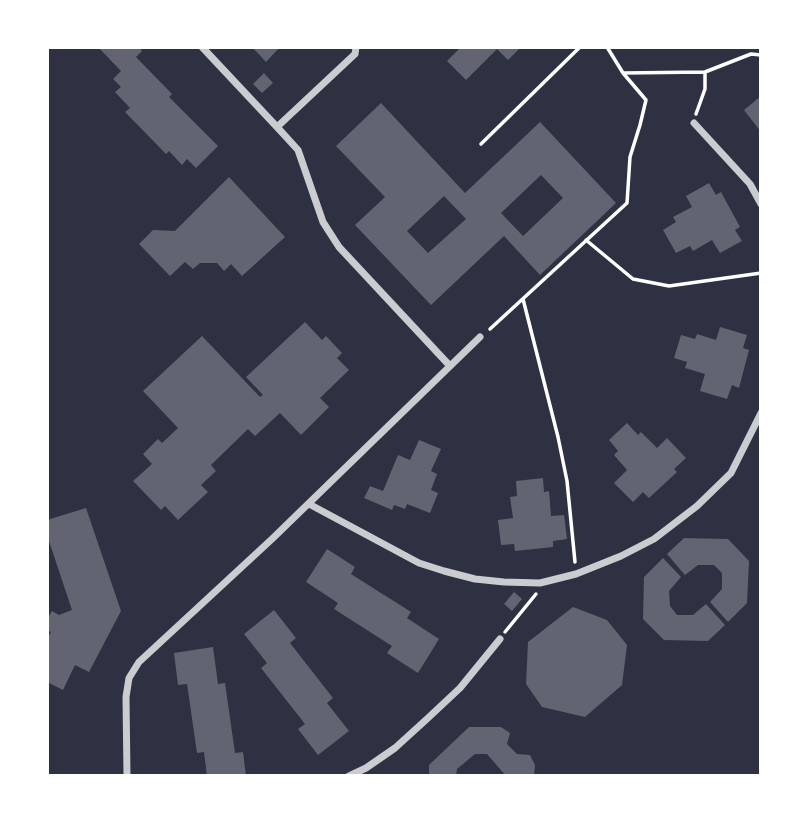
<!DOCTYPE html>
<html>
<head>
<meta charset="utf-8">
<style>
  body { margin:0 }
  #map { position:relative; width:808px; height:823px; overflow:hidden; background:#2d3142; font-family:"IBM Plex Serif",serif }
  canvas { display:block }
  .frame { position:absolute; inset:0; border:49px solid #fff; pointer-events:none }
</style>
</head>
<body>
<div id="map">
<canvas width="808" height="823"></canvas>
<div class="frame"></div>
</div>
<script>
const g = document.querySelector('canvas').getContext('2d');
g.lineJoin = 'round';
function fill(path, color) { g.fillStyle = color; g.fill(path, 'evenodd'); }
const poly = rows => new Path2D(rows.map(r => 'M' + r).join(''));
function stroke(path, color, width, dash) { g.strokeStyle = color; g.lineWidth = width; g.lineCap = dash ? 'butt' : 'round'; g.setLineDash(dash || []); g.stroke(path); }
fill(poly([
  [98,47,139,47,142,51,136,57,172,94,169,97,218,146,196,168,187,159,182,165,169,151,166,154,125,112,130,108,115,92,121,87,113,79,121,71],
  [252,47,280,47,266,62],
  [457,47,521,47,508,60,497,49,466,80,447,61,459,49],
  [264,73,273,83,262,93,253,84],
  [761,96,761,132,744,110],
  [381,103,465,193,540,122,616,203,540,275,504,236,431,305,355,225,385,197,336,146],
  [541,175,563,198,523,236,501,213],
  [444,196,466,219,428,253,407,231],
  [229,177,285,237,242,276,231,264,224,271,217,263,200,263,193,269,185,262,170,276,139,244,153,230,175,231],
  [709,183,716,195,721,192,740,227,735,230,742,241,720,253,712,240,693,251,690,246,676,253,663,230,676,222,673,217,692,207,686,196],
  [305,322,322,340,326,336,342,353,337,358,349,370,320,398,329,407,301,435,280,413,255,436,248,429,211,465,216,471,201,485,208,492,178,520,165,506,161,510,133,481,152,464,143,454,158,439,162,443,178,428,143,391,202,336,260,397,263,395,246,377],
  [720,327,747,335,743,348,749,350,739,388,732,385,727,399,700,391,705,374,685,368,687,362,674,358,681,335,695,339,697,334,716,340],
  [627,423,638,435,641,432,657,448,667,438,686,458,674,469,677,472,649,498,643,492,633,502,614,483,627,470,614,455,618,451,609,440],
  [419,440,441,449,431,471,437,474,431,490,438,493,430,513,407,504,405,509,394,505,392,510,364,498,370,486,383,491,398,455,410,460],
  [543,478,544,492,549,491,551,516,564,515,567,539,553,541,553,547,515,551,514,544,501,545,498,520,513,518,510,497,517,496,516,481],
  [86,508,121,611,89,672,75,665,63,690,47,682,47,639,51,632,47,630,47,619,52,611,59,615,72,610,47,535,47,520],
  [684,538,728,539,749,561,747,603,728,622,710,602,722,589,722,573,714,565,698,565,685,575,667,554],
  [327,549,355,567,351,574,411,612,407,618,439,639,418,673,387,653,392,646,334,609,338,603,306,582],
  [663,558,681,577,669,591,670,606,677,615,693,615,706,604,725,625,708,641,664,640,643,619,644,577],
  [514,592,522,599,512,611,504,604],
  [573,607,607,620,627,645,622,685,585,717,542,707,526,684,528,642],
  [274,610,296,638,290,643,333,698,327,703,349,731,318,755,298,729,305,724,261,668,267,663,244,634],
  [213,647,218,684,225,683,235,753,243,752,246,776,207,776,204,752,197,753,187,684,178,685,174,653],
  [469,727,501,727,510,733,507,744,517,754,530,755,535,765,534,776,506,776,487,754,475,754,457,769,456,776,429,776,429,765]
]), '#626471');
stroke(poly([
  [623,73,705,72,751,54,761,55],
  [696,114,705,89,705,72],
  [481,144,580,47],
  [586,240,633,279,669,286,761,273],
  [523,299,558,437,567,481,575,562],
  [490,329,627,203,630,157,640,125,646,100,623,73,607,47],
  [505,632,536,594]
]), '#fff', 3.5);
stroke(poly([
  [202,47,277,127,298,150,323,222,339,247,450,366],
  [694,123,750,184,761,204],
  [277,127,355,54,356,47],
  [309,504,419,563,444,571,475,579,504,582,540,583,576,574,621,556,654,539,697,506,731,473,761,413],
  [127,776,126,697,129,678,139,662,272,539,480,337],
  [349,776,366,768,395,748,428,718,460,688,500,639]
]), '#caccd0', 7);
</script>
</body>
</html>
